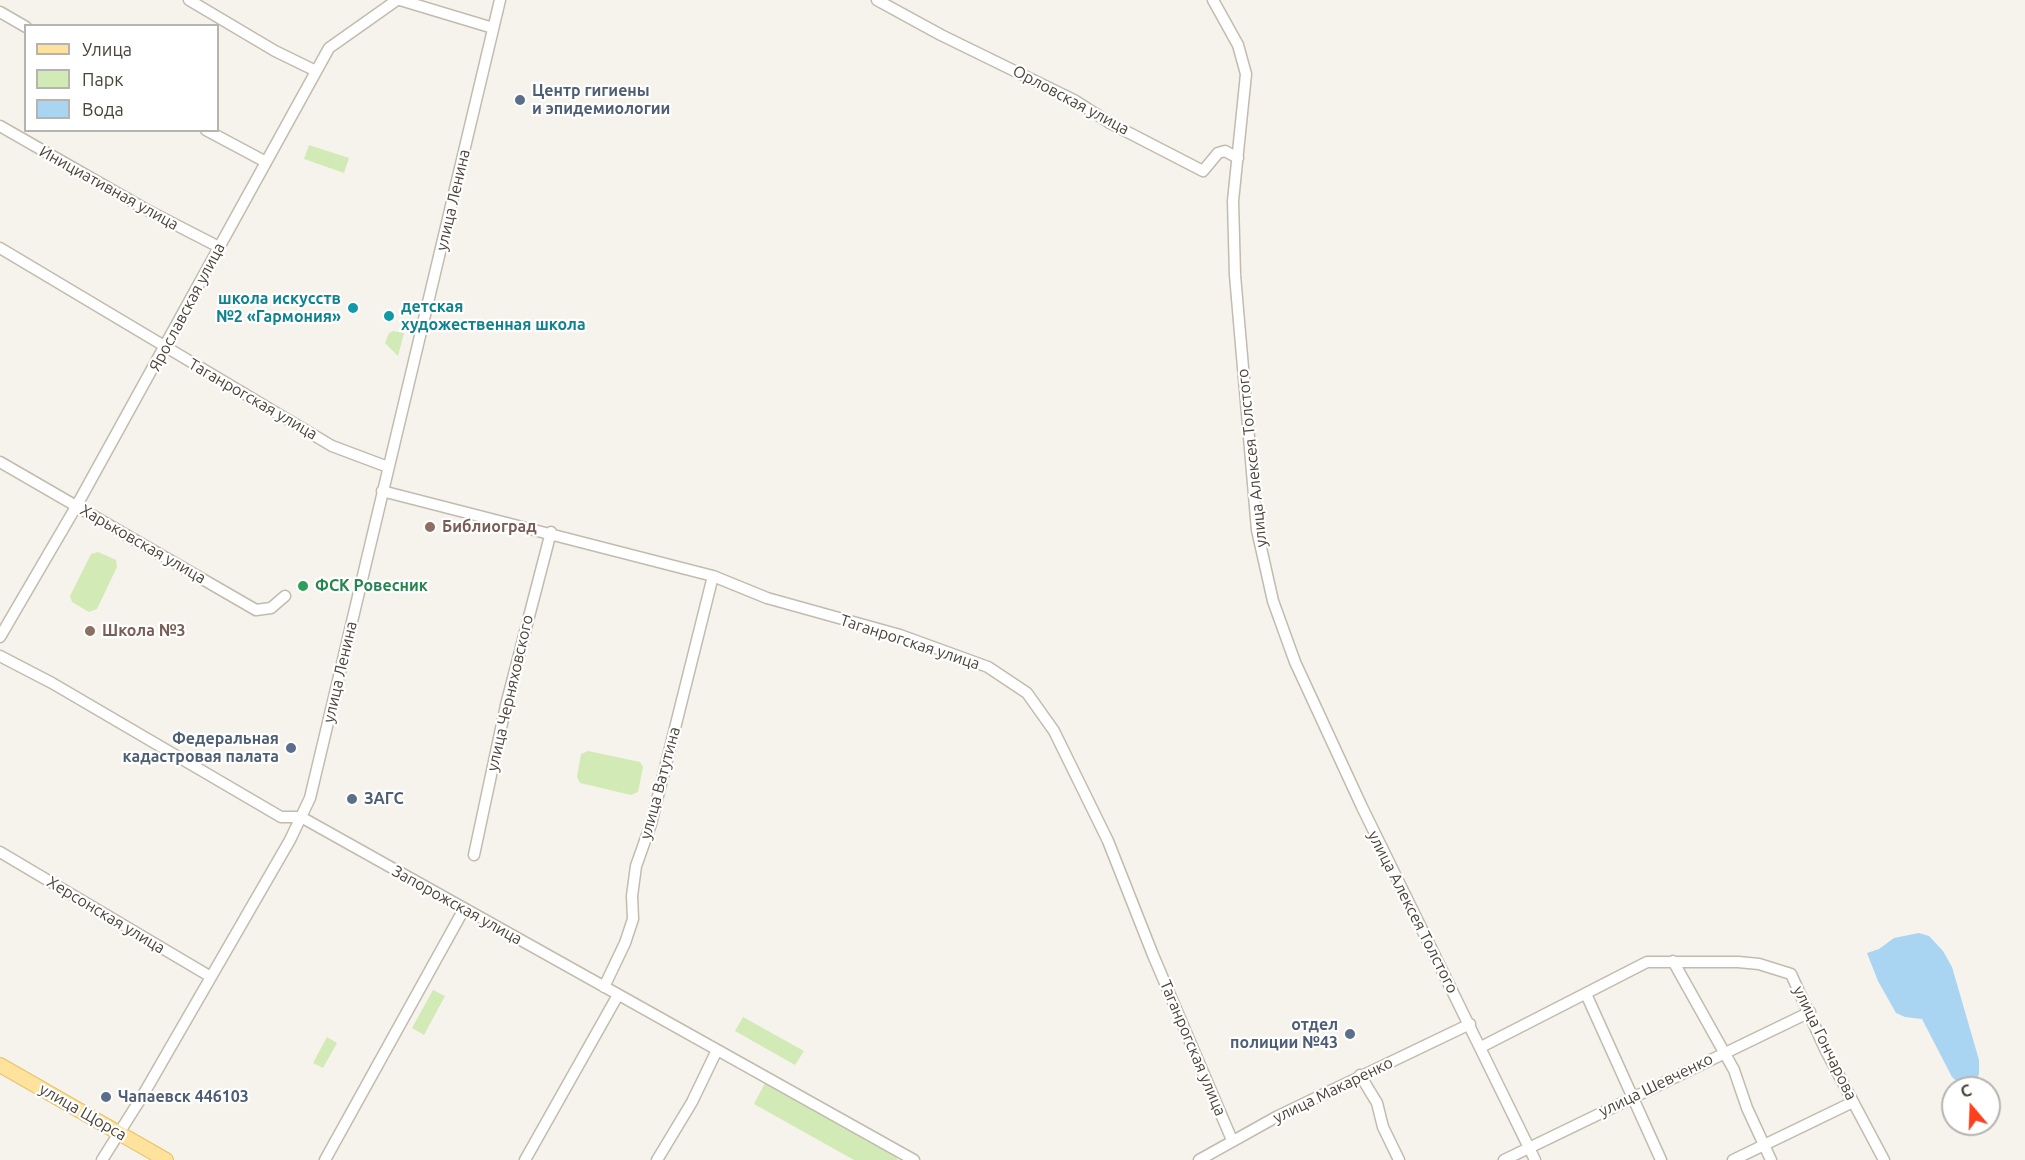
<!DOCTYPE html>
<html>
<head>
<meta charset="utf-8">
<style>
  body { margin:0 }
  #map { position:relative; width:2025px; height:1160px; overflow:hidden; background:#f6f3ec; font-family:Ubuntu,sans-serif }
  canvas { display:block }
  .legend { position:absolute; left:24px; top:24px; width:195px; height:108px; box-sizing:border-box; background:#fff; border:2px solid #b7b4b0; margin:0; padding:8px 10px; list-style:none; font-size:18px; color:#4b4439 }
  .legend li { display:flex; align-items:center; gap:12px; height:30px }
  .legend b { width:30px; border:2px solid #b7b4b0 }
  .north { position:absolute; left:1941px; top:1076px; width:60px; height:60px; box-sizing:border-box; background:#fff; border:2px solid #b7b4b0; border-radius:50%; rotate:341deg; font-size:16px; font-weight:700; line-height:24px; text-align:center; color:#4b4439 }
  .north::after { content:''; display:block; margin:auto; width:21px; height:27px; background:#fc3f1d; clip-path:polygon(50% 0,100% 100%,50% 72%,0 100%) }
</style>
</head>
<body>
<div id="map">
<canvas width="2025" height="1160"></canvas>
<ul class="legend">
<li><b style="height:8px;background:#ffe39c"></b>Улица</li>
<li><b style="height:16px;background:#d2eab5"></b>Парк</li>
<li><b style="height:16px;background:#a9d4f2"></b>Вода</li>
</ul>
<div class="north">С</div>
</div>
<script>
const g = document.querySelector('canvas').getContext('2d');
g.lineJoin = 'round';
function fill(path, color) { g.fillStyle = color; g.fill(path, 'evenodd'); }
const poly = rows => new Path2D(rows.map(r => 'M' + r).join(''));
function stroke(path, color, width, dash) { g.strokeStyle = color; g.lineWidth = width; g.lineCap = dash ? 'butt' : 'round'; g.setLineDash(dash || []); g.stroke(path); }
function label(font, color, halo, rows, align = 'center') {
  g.font = font + ' Ubuntu,sans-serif'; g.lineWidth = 4.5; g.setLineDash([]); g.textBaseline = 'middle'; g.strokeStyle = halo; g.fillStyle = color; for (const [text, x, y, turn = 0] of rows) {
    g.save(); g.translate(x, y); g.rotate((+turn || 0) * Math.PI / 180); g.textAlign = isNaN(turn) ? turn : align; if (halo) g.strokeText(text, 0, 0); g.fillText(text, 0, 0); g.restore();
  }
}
fill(poly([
  [309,145,349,158,344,173,304,159],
  [393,331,404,333,398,356,385,343,389,333],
  [98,552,116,560,117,567,97,609,89,612,72,602,70,596,91,554],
  [588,751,640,762,643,767,638,792,631,795,580,783,577,777,581,754],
  [433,990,445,996,424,1035,412,1028],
  [743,1017,804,1051,795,1065,735,1031],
  [327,1037,337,1043,323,1068,313,1063],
  [765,1083,896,1156,898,1160,854,1160,754,1104]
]), '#d2eab5');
fill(poly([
  [1919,933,1929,936,1943,951,1952,967,1979,1060,1979,1074,1974,1086,1963,1087,1952,1077,1922,1019,1905,1017,1896,1013,1878,981,1867,953,1879,949,1894,938]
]), '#a9d4f2');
const minor = poly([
  [189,0,275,51,316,71],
  [400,0,493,28],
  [877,0,941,35,1074,100,1110,123,1203,171,1218,153,1225,151,1238,158],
  [1213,0,1238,45,1246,74,1233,201,1235,275,1257,530,1273,601,1295,662,1362,807,1535,1160],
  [0,12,26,27],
  [0,126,147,210,219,247],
  [206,130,266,162],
  [0,248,332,446,388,467],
  [0,462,256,610,271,608,285,596],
  [382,491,713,576,767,598,900,635,988,667,1027,693,1054,731,1108,841,1153,955,1232,1140],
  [0,637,77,505,329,48,397,0],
  [0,656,52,683,281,817,301,817,914,1160],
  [0,852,211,977],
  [474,855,506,705,551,532],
  [1673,961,1734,1070,1747,1108,1771,1160],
  [604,987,625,943,633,919,632,896,636,866,651,824,713,576],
  [1586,994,1661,1160],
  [1481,1047,1647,962,1738,962,1759,964,1791,974,1826,1051,1884,1160],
  [1360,1075,1377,1103,1383,1127,1399,1160],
  [102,1160,143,1095,211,977,290,840,310,798,500,0],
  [325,1160,464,909],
  [525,1160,618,995],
  [657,1160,692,1102,717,1050],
  [1199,1160,1278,1116,1470,1024],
  [1504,1160,1810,1012],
  [1733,1160,1853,1102]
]);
const major = poly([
  [0,1065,166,1160]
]);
stroke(minor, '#c2bbae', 13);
stroke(major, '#e6c16a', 16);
stroke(minor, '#fff', 10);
stroke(major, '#ffe39c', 14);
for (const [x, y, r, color] of [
  [520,100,6,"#5c6f8a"],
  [353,308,6,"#0f9aa8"],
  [389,316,6,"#0f9aa8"],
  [430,527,6,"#8d6e63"],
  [303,586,6,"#2e9e5b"],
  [90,631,6,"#8d6e63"],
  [291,748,6,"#5c6f8a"],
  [352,799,6,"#5c6f8a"],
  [1350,1034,6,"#5c6f8a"],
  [106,1097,6,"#5c6f8a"]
]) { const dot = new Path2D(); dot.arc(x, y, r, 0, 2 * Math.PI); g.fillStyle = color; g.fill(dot); stroke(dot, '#fff', 2); }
label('bold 16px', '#4e5e75', '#fff', [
  ["Центр гигиены",532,91],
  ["и эпидемиологии",532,109],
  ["Федеральная",279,739,"right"],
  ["кадастровая палата",279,757,"right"],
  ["ЗАГС",364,799],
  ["отдел",1338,1025,"right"],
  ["полиции №43",1338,1043,"right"],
  ["Чапаевск 446103",118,1097]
], 'left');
label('16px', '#4b4439', '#fff', [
  ["Орловская улица",1071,100,28],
  ["Инициативная улица",109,188,29],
  ["улица Ленина",453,200,-77],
  ["Ярославская улица",187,307,-62],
  ["Таганрогская улица",253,399,30],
  ["улица Алексея Толстого",1252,458,-96],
  ["Харьковская улица",143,544,30],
  ["Таганрогская улица",910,642,18],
  ["улица Ленина",340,672,-77],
  ["улица Черняховского",510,693,-77],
  ["улица Ватутина",660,783,-75],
  ["Запорожская улица",457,905,29],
  ["улица Алексея Толстого",1413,912,63],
  ["Херсонская улица",106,915,31],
  ["улица Гончарова",1825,1043,64],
  ["Таганрогская улица",1193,1048,67],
  ["улица Шевченко",1656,1085,-26],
  ["улица Макаренко",1333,1090,-26],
  ["улица Щорса",83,1112,30]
]);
label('bold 16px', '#0d838f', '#fff', [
  ["школа искусств",341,299],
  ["№2 «Гармония»",341,317],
  ["детская",401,307,"left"],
  ["художественная школа",401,325,"left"]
], 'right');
label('bold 16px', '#785e54', '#fff', [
  ["Библиоград",442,527],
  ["Школа №3",102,631]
], 'left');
label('bold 16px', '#27864d', '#fff', [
  ["ФСК Ровесник",315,586]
], 'left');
</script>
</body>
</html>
